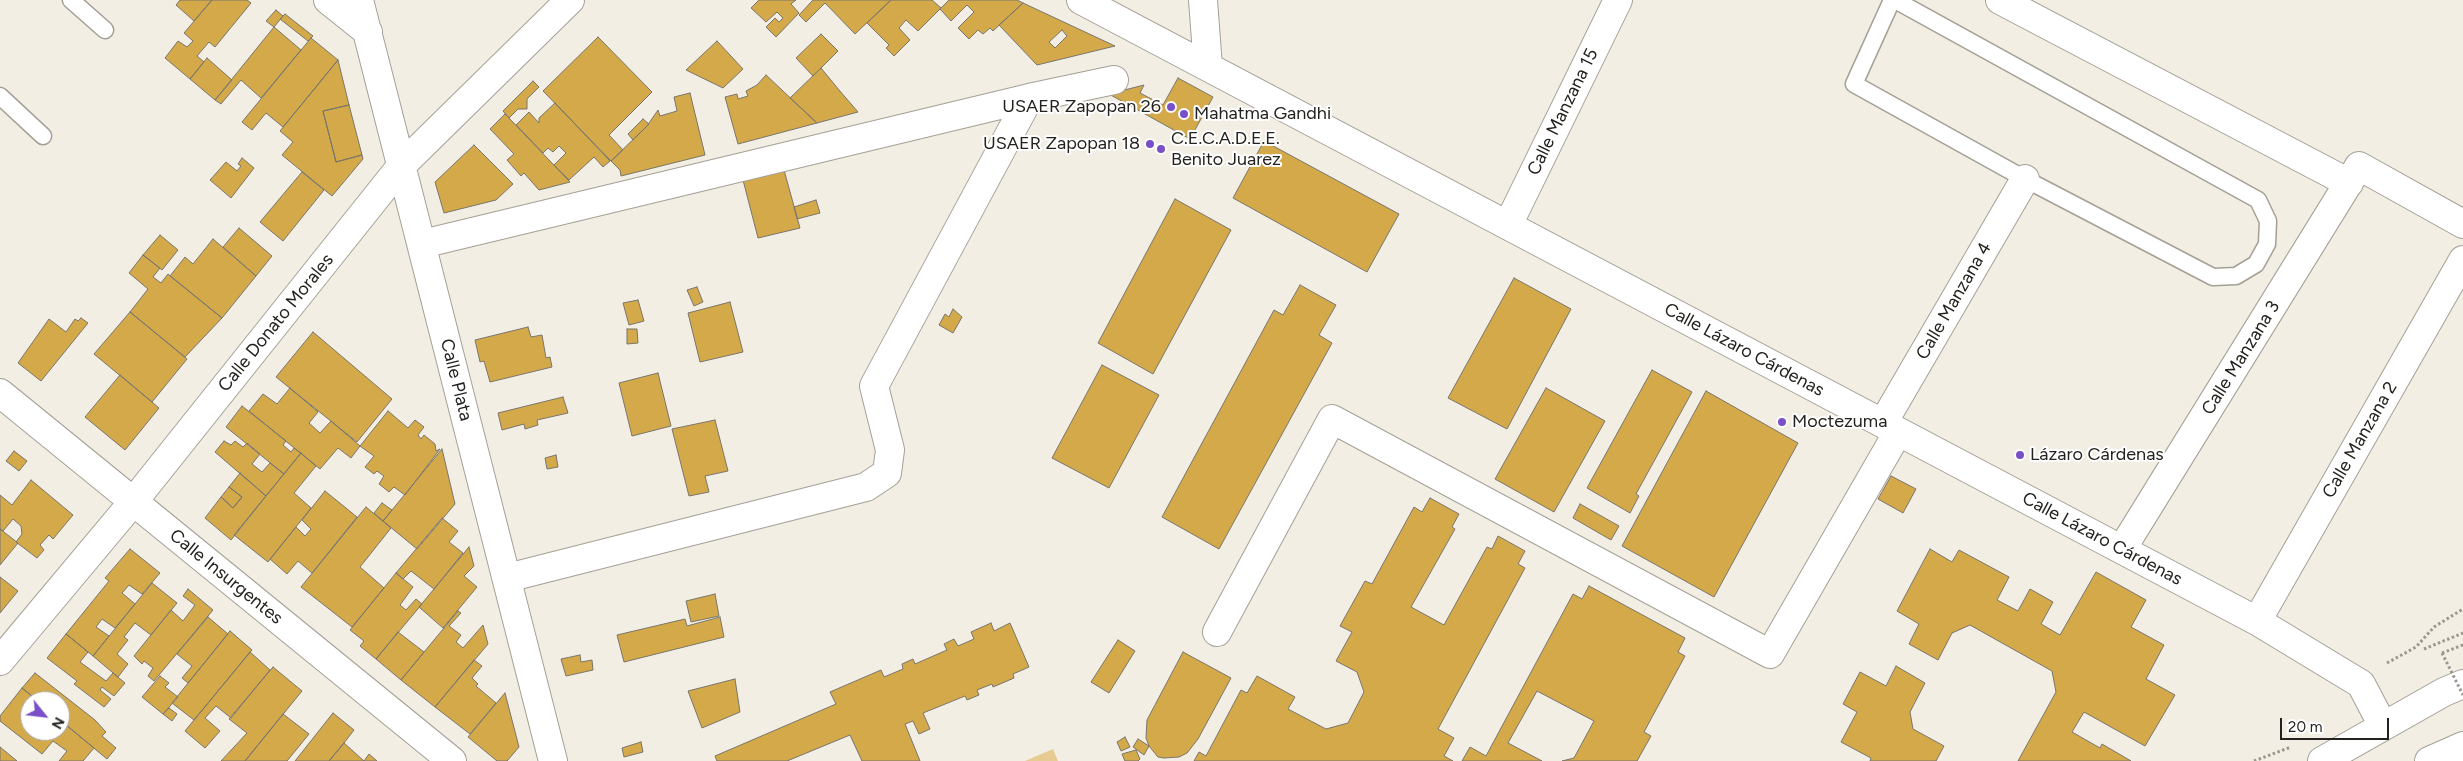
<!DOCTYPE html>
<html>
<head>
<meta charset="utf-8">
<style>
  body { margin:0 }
  #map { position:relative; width:2463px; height:761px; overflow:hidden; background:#f3eee3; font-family:Figtree,sans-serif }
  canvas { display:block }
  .north { position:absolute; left:20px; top:691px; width:50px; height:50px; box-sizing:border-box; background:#fff; border:1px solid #a7a7a5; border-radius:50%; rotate:119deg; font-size:14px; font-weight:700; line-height:20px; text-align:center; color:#24221e }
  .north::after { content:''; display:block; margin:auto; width:18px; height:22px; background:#7950c8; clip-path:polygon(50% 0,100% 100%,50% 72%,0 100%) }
  .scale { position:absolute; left:2280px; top:718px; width:109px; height:22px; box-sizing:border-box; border:2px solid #24221e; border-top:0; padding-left:6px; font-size:15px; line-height:18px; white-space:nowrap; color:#24221e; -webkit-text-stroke:4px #fff; paint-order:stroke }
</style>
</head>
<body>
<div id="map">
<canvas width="2463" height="761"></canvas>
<div class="north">N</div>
<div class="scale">20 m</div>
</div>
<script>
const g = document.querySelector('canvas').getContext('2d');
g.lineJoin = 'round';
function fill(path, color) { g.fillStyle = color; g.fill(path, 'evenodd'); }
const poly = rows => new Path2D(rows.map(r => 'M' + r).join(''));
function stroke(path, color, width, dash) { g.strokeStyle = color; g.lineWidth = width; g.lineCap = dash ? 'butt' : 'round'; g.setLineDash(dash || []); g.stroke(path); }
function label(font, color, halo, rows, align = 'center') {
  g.font = font + ' Figtree,sans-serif'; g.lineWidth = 4; g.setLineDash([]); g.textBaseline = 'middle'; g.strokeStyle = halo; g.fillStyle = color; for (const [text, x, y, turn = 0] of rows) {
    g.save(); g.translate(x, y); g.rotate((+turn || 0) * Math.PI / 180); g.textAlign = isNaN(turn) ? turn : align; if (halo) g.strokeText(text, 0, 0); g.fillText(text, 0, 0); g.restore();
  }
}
fill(poly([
  [1053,749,1058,761,1025,761]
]), '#e6cb92');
const building = poly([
  [180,0,212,0,194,21,176,5,180,0],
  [212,0,247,0,251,3,215,47,209,42,197,56,204,62,190,79,165,58,178,41,187,47,193,41,184,33,212,0],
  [759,0,796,0,791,4,799,13,776,37,766,27,775,18,779,22,783,18,777,12,766,22,751,8,759,0],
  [813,0,891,0,855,34,825,3,806,22,799,15,813,0],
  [891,0,932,0,941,8,918,31,906,20,899,28,910,40,894,56,886,48,889,45,867,23,891,0],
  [949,0,1017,0,1023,3,993,31,990,28,983,34,978,30,969,39,958,28,974,12,967,5,951,21,940,9,949,0],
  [1023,3,1115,46,1037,65,999,25,1023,3],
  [1062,30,1067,36,1055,48,1049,42,1062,30],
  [276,10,283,16,274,27,266,21,276,10],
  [285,14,313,36,308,41,280,19,285,14],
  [274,27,301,50,261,98,241,80,221,104,215,100,274,27],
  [821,34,838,51,813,76,796,58,821,34],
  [598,37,652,92,609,135,623,150,611,161,543,91,598,37],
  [311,38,338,60,283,127,266,113,252,130,242,122,311,38],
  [717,41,743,69,723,88,686,70,717,41],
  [207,58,232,80,215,100,190,79,207,58],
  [338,60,349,105,323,111,336,162,362,155,363,159,332,196,282,155,293,142,280,131,338,60],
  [821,68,839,90,858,112,817,123,790,98,821,68],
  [766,75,817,123,738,144,725,97,737,94,738,99,748,96,746,91,757,85,766,75],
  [1178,78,1213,97,1190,139,1109,94,1144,85,1140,93,1163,105,1178,78],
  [533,81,539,87,527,99,527,109,518,109,509,118,503,111,533,81],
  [690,93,705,155,621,176,620,170,611,161,647,126,658,110,660,116,677,111,674,97,690,93],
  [555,103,610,161,603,167,594,157,569,180,554,165,566,153,559,146,553,152,548,148,543,153,516,125,529,112,539,123,539,118,555,103],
  [349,105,362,155,336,162,323,111,349,105],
  [505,114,509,118,570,182,539,190,524,173,521,176,507,160,514,154,490,129,505,114],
  [643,119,649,124,633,140,628,134,643,119],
  [1264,141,1399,214,1367,272,1233,198,1264,141],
  [474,145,513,184,496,200,444,213,435,182,474,145],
  [242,158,254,168,231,198,210,180,226,162,237,171,241,166,238,164,242,158],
  [784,170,800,228,758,238,743,180,784,170],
  [302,172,324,190,283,241,260,222,302,172],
  [1175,199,1231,230,1153,374,1098,343,1175,199],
  [816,200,820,213,797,219,794,207,816,200],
  [239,228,272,256,256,276,223,247,239,228],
  [160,235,178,250,162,270,143,255,160,235],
  [213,239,256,276,222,318,170,276,185,257,193,264,213,239],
  [143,255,160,268,153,277,161,283,168,274,222,318,185,357,130,312,148,289,129,273,143,255],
  [1514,278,1571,309,1507,429,1448,398,1514,278],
  [1300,285,1336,305,1319,335,1332,343,1219,549,1162,517,1274,310,1283,315,1300,285],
  [697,287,703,302,694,306,687,290,697,287],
  [638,300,644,321,629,325,623,303,638,300],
  [730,302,743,352,700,362,688,313,730,302],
  [953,309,962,317,953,333,939,325,945,314,949,317,953,309],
  [130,312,187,359,152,402,94,354,130,312],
  [81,318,88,323,41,381,18,363,49,319,66,332,75,319,78,321,81,318],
  [528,327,531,337,542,335,546,358,550,357,552,367,490,382,484,361,480,362,475,340,528,327],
  [627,329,637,329,638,343,627,344,627,329],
  [313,332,392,399,357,442,276,377,313,332],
  [1102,365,1159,395,1109,488,1052,458,1102,365],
  [1652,370,1692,392,1636,494,1639,496,1630,513,1587,488,1652,370],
  [658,373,671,426,632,436,619,383,658,373],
  [120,375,159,408,125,450,85,417,120,375],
  [290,388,318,412,309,423,320,433,331,421,360,446,351,458,338,448,320,469,249,411,263,394,277,404,290,388],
  [1546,388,1605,421,1554,512,1495,479,1546,388],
  [1706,391,1798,443,1714,597,1622,546,1706,391],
  [563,397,568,413,537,420,538,425,525,429,524,424,502,430,498,413,563,397],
  [242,406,286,441,283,445,291,452,294,448,301,453,284,474,226,427,242,406],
  [388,411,408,428,415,420,424,427,418,435,421,439,424,435,435,444,436,451,440,449,405,495,394,487,389,492,379,484,384,476,377,471,374,474,365,467,374,456,360,446,388,411],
  [715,420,728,471,705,476,709,492,689,496,672,429,715,420],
  [224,441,231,445,235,441,243,447,247,443,260,454,252,464,262,472,270,463,284,474,266,496,215,452,224,441],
  [442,449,455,504,417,549,383,521,442,449],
  [14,451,27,461,19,471,6,461,14,451],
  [301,453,316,466,294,493,311,508,268,562,234,535,301,453],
  [556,455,558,467,547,469,545,458,556,455],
  [240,473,266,496,231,540,205,518,221,497,233,508,242,497,229,487,240,473],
  [1891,476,1916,489,1903,513,1878,499,1891,476],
  [31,480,73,515,53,539,49,535,40,545,44,550,37,558,16,542,22,534,21,526,13,519,3,531,0,529,0,495,12,505,31,480],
  [229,487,242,497,233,508,221,497,229,487],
  [325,491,357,517,312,573,298,561,287,574,270,559,296,527,305,536,311,529,302,520,325,491],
  [1430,498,1459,514,1452,527,1455,529,1411,607,1444,625,1487,547,1492,549,1498,536,1525,551,1518,564,1525,568,1438,729,1454,738,1444,756,1453,761,1194,761,1199,752,1206,756,1241,690,1247,693,1257,676,1295,697,1288,709,1326,729,1348,723,1364,692,1357,672,1336,661,1352,632,1340,626,1365,581,1372,584,1414,507,1422,512,1430,498],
  [382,503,392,510,383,521,374,513,382,503],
  [1580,504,1619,526,1611,540,1573,518,1580,504],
  [366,507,391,528,360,567,384,588,352,627,301,587,366,507],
  [442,518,458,531,449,542,463,553,434,589,411,571,403,579,396,573,442,518],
  [0,529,18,543,0,565,0,529],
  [469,547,474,566,464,576,477,587,443,628,419,607,469,547],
  [130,549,160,573,142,594,129,585,122,593,135,604,115,628,102,619,96,627,109,636,93,656,66,634,109,581,105,578,130,549],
  [1930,549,1952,562,1959,550,2009,577,1997,600,2018,611,2030,589,2053,602,2041,624,2060,635,2096,572,2146,600,2131,627,2164,645,2146,679,2175,695,2145,746,2084,712,2072,732,2100,748,2102,744,2131,761,2018,761,2056,692,2052,671,1970,625,1952,633,1938,660,1909,644,1919,624,1897,611,1930,549],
  [396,573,413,587,400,605,406,610,416,599,422,604,376,659,360,646,364,641,350,630,396,573],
  [0,577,18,591,0,613,0,577],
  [152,583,177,603,151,635,135,623,124,637,128,640,117,654,128,664,118,677,93,656,152,583],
  [1589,586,1685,638,1678,652,1685,656,1644,732,1651,736,1637,761,1562,761,1574,758,1594,721,1537,691,1508,743,1542,761,1462,761,1470,747,1486,756,1573,594,1582,599,1589,586],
  [188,589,213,610,154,681,148,676,153,668,144,661,142,664,134,656,171,610,183,621,195,605,183,596,188,589],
  [715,594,719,616,691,622,686,601,715,594],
  [458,611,461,613,449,626,461,635,456,642,463,648,483,625,488,644,435,707,401,680,458,611],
  [208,617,228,634,188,683,182,678,192,666,177,654,208,617],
  [720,617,724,637,624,662,617,635,685,619,687,626,720,617],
  [991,623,994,631,1010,623,1029,667,1013,674,1014,678,993,687,992,684,977,690,979,695,967,700,965,696,923,713,930,729,919,734,913,721,905,724,920,761,862,761,850,735,787,761,717,761,715,756,836,704,830,692,881,670,884,677,903,669,902,664,913,659,915,664,947,650,944,644,954,639,958,646,974,639,971,632,991,623],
  [230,631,252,650,194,720,172,703,230,631],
  [398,632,424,652,401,680,376,659,398,632],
  [66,634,88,652,80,662,106,681,113,673,125,683,114,696,102,687,100,690,111,699,104,707,74,684,77,681,47,658,66,634],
  [1118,640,1135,651,1109,693,1091,682,1118,640],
  [250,652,270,670,231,718,216,706,205,718,220,731,205,748,185,731,250,652],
  [1183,652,1231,678,1198,739,1187,753,1179,757,1164,758,1158,757,1149,746,1146,738,1147,720,1183,652],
  [580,655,581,662,592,660,593,670,566,676,561,659,580,655],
  [474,660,482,666,472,678,478,684,476,686,496,703,470,734,435,707,474,660],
  [1896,666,1925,683,1910,712,1913,729,1944,746,1936,761,1870,761,1871,758,1841,742,1857,712,1843,704,1860,672,1886,686,1896,666],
  [273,667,302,691,245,761,221,761,247,733,229,719,273,667],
  [35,673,95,720,106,732,102,736,116,748,107,759,60,720,60,701,38,701,22,688,35,673],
  [160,676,169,683,165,687,178,697,163,714,142,697,160,676],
  [735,679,740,712,702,728,688,691,735,679],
  [22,688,38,701,30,701,30,731,60,731,60,720,94,748,83,761,59,761,67,751,53,741,42,754,0,721,0,716,22,688],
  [505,693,519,747,507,761,497,761,468,737,505,693],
  [169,708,177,714,172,721,163,714,169,708],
  [333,713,354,730,344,743,329,761,295,761,333,713],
  [283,714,309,734,287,761,245,761,283,714],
  [1125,737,1130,747,1121,751,1117,742,1125,737],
  [1138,739,1149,746,1144,755,1133,747,1138,739],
  [641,742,643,752,624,757,622,748,641,742],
  [344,743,364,761,369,754,377,761,329,761,344,743],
  [0,747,17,761,0,761,0,747],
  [1136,750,1140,759,1138,761,1125,761,1122,754,1136,750]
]);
fill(building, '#d3a94a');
stroke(building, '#79756b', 1);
const lane = poly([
  [71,0,105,30],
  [1892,0,1854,84,2025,179,2213,277,2236,276,2256,264,2267,244,2268,221,2258,200,1895,0],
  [0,96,43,136]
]);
const street = poly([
  [328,0,368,32],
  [359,0,553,761],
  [1081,0,2257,621,2361,684,2383,726],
  [1203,0,1208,67],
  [2000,0,2349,183],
  [1508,225,1618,0],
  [422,244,1029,98,1114,80],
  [0,393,452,761],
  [1883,423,2025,179],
  [2122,549,2359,166,2463,224],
  [507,578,866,487,887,473,890,450,874,386,1029,98],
  [2257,621,2463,260],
  [1217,632,1332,419,1770,654,1898,432],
  [0,661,133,502,402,165,570,0]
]);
const secondary = poly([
  [2322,761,2444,692,2463,684]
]);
const primary = poly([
  [2429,761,2463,746]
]);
stroke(lane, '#a5a096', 19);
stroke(street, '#a5a096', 30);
stroke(secondary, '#a5a096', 30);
stroke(primary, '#a5a096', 30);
stroke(poly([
  [2424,649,2463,633],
  [2442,653,2463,645],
  [2387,663,2416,647,2434,627,2463,609],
  [2254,761,2291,747]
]), '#9a978f', 3, [2.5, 2.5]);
stroke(lane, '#fff', 16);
stroke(street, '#fff', 28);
stroke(secondary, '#fff', 28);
stroke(primary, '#fff', 28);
stroke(poly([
  [2442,653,2463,695]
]), '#9a978f', 3, [2.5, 2.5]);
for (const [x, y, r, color] of [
  [1171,107,5,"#7950c8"],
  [1184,114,5,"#7950c8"],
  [1150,144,5,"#7950c8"],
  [1161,149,5,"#7950c8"],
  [1782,422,5,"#7950c8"],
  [2020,455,5,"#7950c8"]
]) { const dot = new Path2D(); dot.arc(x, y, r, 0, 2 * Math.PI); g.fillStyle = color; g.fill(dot); stroke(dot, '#fff', 2); }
label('18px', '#24221e', '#fff', [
  ["USAER Zapopan 26",1161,107,"right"],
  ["Mahatma Gandhi",1194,114],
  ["C.E.C.A.D.E.E.",1171,139],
  ["Benito Juarez",1171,160],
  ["USAER Zapopan 18",1140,144,"right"],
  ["Moctezuma",1792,422],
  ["Lázaro Cárdenas",2030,455]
], 'left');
label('18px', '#24221e', '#fff', [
  ["Calle Manzana 15",1563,112,-64],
  ["Calle Manzana 4",1954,301,-60],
  ["Calle Donato Morales",276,323,-51],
  ["Calle Lázaro Cárdenas",1744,350,28],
  ["Calle Manzana 3",2241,358,-58],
  ["Calle Plata",456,380,76],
  ["Calle Manzana 2",2360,440,-60],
  ["Calle Lázaro Cárdenas",2102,539,28],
  ["Calle Insurgentes",226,577,39]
]);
</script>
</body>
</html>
